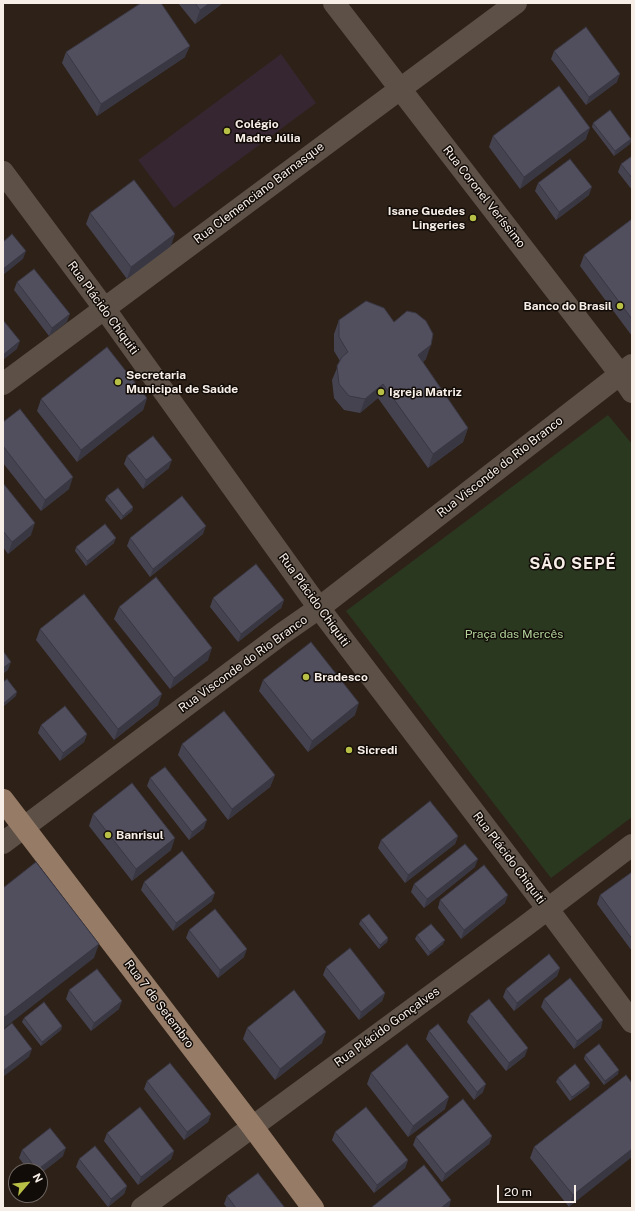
<!DOCTYPE html>
<html>
<head>
<meta charset="utf-8">
<style>
  body { margin:0 }
  #map { position:relative; width:635px; height:1211px; overflow:hidden; background:#2e2118; font-family:"Public Sans",sans-serif }
  canvas { display:block }
  .frame { position:absolute; inset:0; border:4px solid #f8eee8; pointer-events:none }
  .north { position:absolute; left:8px; top:1163px; width:40px; height:40px; box-sizing:border-box; background:#120c08; border:1px solid #6e6662; border-radius:50%; rotate:62deg; font-size:11px; font-weight:700; line-height:16px; text-align:center; color:#f8eee8 }
  .north::after { content:''; display:block; margin:auto; width:14px; height:18px; background:#b9c046; clip-path:polygon(50% 0,100% 100%,50% 72%,0 100%) }
  .scale { position:absolute; left:497px; top:1185px; width:79px; height:18px; box-sizing:border-box; border:2px solid #f8eee8; border-top:0; padding-left:5px; font-size:12px; line-height:14px; white-space:nowrap; color:#f8eee8; -webkit-text-stroke:3px #120c08; paint-order:stroke }
</style>
</head>
<body>
<div id="map">
<canvas width="635" height="1211"></canvas>
<div class="frame"></div>
<div class="north">N</div>
<div class="scale">20 m</div>
</div>
<script>
const g = document.querySelector('canvas').getContext('2d');
g.lineJoin = 'round';
function fill(path, color) { g.fillStyle = color; g.fill(path, 'evenodd'); }
const poly = rows => new Path2D(rows.map(r => 'M' + r).join(''));
function stroke(path, color, width, dash) { g.strokeStyle = color; g.lineWidth = width; g.lineCap = dash ? 'butt' : 'round'; g.setLineDash(dash || []); g.stroke(path); }
function label(font, color, halo, rows, align = 'center') {
  g.font = font + ' "Public Sans",sans-serif'; g.lineWidth = 3; g.setLineDash([]); g.textBaseline = 'middle'; g.strokeStyle = halo; g.fillStyle = color; for (const [text, x, y, turn = 0] of rows) {
    g.save(); g.translate(x, y); g.rotate((+turn || 0) * Math.PI / 180); g.textAlign = isNaN(turn) ? turn : align; if (halo) g.strokeText(text, 0, 0); g.fillText(text, 0, 0); g.restore();
  }
}
fill(poly([
  [281,54,316,103,174,208,138,160]
]), '#362631');
fill(poly([
  [608,415,632,444,632,817,551,878,346,611]
]), '#2b3820');
stroke(poly([
  [334,3,620,374,632,392],
  [3,172,104,308,319,608,547,908,632,1022],
  [3,384,516,3],
  [3,843,283,633,319,608,632,365],
  [142,1208,524,927,632,845]
]), '#5d5046', 22);
stroke(poly([
  [3,800,252,1126,313,1208]
]), '#967b66', 22);
fill(poly([
  [178,3,223,3,195,24],
  [554,51,617,82,586,105,551,59],
  [66,52,185,57,97,116,62,63],
  [593,123,631,139,630,144,614,156,592,127],
  [493,136,586,139,520,189,489,147],
  [632,156,632,190,618,172,621,164],
  [538,183,589,195,556,220,535,191],
  [90,213,171,246,127,279,86,224],
  [632,219,632,336,580,266,584,255],
  [17,282,67,322,49,336,14,290],
  [339,320,394,322,426,359,423,362,468,428,463,442,428,468,378,398,360,413,344,410,334,398,332,380,340,361,334,351,334,334],
  [147,398,143,410,77,462,37,411,41,399],
  [3,422,69,489,41,511,3,463],
  [127,456,169,468,143,489,124,464],
  [3,483,31,535,8,554,3,547],
  [107,496,133,507,132,511,121,520,105,500],
  [203,534,150,577,127,546,130,538],
  [114,543,86,566,75,551,76,547],
  [213,598,284,600,281,608,238,642,210,607],
  [119,607,208,660,170,689,114,619],
  [40,629,158,705,114,740,36,640],
  [263,680,355,715,308,752,259,691],
  [41,725,87,734,84,742,60,761,38,733],
  [182,744,275,775,270,787,228,820,178,755],
  [150,778,204,828,189,840,147,786],
  [93,814,171,850,132,881,89,826],
  [458,836,455,844,405,883,378,848,381,840],
  [475,867,424,908,411,892,414,884],
  [632,872,632,951,597,904,600,895],
  [144,882,212,901,173,931,141,890],
  [440,900,505,903,461,939,438,908],
  [361,920,388,938,387,942,379,949,359,924],
  [189,930,244,957,218,978,186,938],
  [417,935,443,944,428,956,415,939],
  [326,967,385,993,382,1001,359,1020,323,975],
  [560,968,557,976,514,1011,503,997,506,989],
  [69,990,119,1009,91,1031,66,999],
  [544,999,601,1028,574,1049,541,1007],
  [470,1014,525,1056,506,1071,467,1022],
  [24,1018,62,1026,61,1030,41,1046,22,1022],
  [247,1028,322,1043,275,1080,243,1039],
  [429,1031,483,1092,474,1100,426,1039],
  [585,1055,618,1074,604,1085,584,1059],
  [371,1073,445,1109,408,1137,367,1084],
  [626,1075,569,1207,530,1158,534,1147],
  [558,1078,589,1087,570,1101,556,1082],
  [147,1081,211,1114,208,1122,184,1140,144,1089],
  [335,1132,408,1160,405,1168,374,1193,332,1140],
  [107,1133,174,1151,171,1159,138,1185,104,1141],
  [492,1136,489,1144,442,1182,413,1145,416,1137],
  [22,1150,63,1156,40,1174,40,1171,29,1171,19,1158],
  [79,1159,127,1186,124,1194,108,1207,76,1167],
  [227,1196,285,1208,227,1208,224,1204]
]), '#464351');
fill(poly([
  [210,3,223,3,195,24,200,10],
  [190,46,185,57,97,116,101,104],
  [620,74,617,82,586,105,589,97],
  [590,128,586,139,520,189,524,177],
  [631,139,630,144,614,156,615,151],
  [592,187,589,195,556,220,559,212],
  [175,234,171,246,127,279,131,267],
  [26,251,23,259,3,275,3,269],
  [70,314,67,322,49,336,52,328],
  [20,341,17,349,3,360,3,355],
  [431,345,426,359,413,369,418,355],
  [383,384,378,398,360,413,365,399],
  [147,398,143,410,77,462,81,450],
  [468,428,463,442,428,468,433,454],
  [172,460,169,468,143,489,146,480],
  [73,477,69,489,41,511,45,500],
  [133,507,132,511,121,520,123,516],
  [35,523,31,535,8,554,12,542],
  [206,526,203,534,150,577,153,569],
  [116,538,114,543,86,566,87,561],
  [284,600,281,608,238,642,241,634],
  [212,648,208,660,170,689,174,678],
  [11,662,8,670,3,674,3,668],
  [17,692,16,696,3,707,3,704],
  [162,694,158,705,114,740,118,729],
  [359,703,355,715,308,752,312,741],
  [87,734,84,742,60,761,63,753],
  [275,775,270,787,228,820,232,809],
  [207,820,204,828,189,840,192,832],
  [458,836,455,844,405,883,408,875],
  [175,838,171,850,132,881,136,869],
  [478,859,475,867,424,908,427,899],
  [215,893,212,901,173,931,176,923],
  [508,895,505,903,461,939,464,930],
  [388,938,387,942,379,949,380,945],
  [445,940,443,944,428,956,430,952],
  [99,944,94,958,3,1029,3,1018],
  [247,949,244,957,218,978,220,970],
  [560,968,557,976,514,1011,517,1003],
  [385,993,382,1001,359,1020,361,1012],
  [122,1001,119,1009,91,1031,94,1023],
  [603,1020,601,1028,574,1049,577,1041],
  [62,1026,61,1030,41,1046,42,1042],
  [326,1032,322,1043,275,1080,280,1069],
  [528,1048,525,1056,506,1071,509,1063],
  [32,1049,29,1057,3,1077,3,1071],
  [619,1070,618,1074,604,1085,605,1081],
  [590,1083,589,1087,570,1101,572,1097],
  [486,1084,483,1092,474,1100,477,1092],
  [449,1097,445,1109,408,1137,413,1126],
  [211,1114,208,1122,184,1140,187,1132],
  [492,1136,489,1144,442,1182,445,1174],
  [66,1148,63,1156,40,1174,40,1171,37,1171],
  [632,1149,632,1157,569,1207,573,1195],
  [174,1151,171,1159,138,1185,141,1177],
  [408,1160,405,1168,374,1193,377,1185],
  [127,1186,124,1194,108,1207,111,1199],
  [451,1200,449,1208,441,1208]
]), '#393742');
const building = poly([
  [141,3,161,3,190,46,101,104,66,52,141,3],
  [195,3,210,3,200,10,195,3],
  [586,27,620,74,589,97,554,51,586,27],
  [559,86,590,128,524,177,493,136,559,86],
  [610,110,631,139,615,151,593,123,610,110],
  [632,156,632,178,621,164,632,156],
  [570,159,592,187,559,212,538,183,570,159],
  [134,180,175,234,131,267,90,213,134,180],
  [632,219,632,319,584,255,632,219],
  [12,234,26,251,3,269,3,242,12,234],
  [34,269,70,314,52,328,17,282,34,269],
  [366,301,384,308,394,322,407,311,416,313,426,321,433,334,431,345,418,355,468,428,433,454,383,384,365,399,349,396,339,384,337,366,342,357,348,352,339,337,339,320,366,301],
  [3,320,20,341,3,355,3,320],
  [107,347,147,398,81,450,41,399,107,347],
  [20,409,73,477,45,500,3,446,3,422,20,409],
  [153,436,172,460,146,480,127,456,153,436],
  [3,483,35,523,12,542,3,531,3,483],
  [118,488,133,507,123,516,107,496,118,488],
  [182,496,206,526,153,569,130,538,182,496],
  [105,524,116,538,87,561,76,547,105,524],
  [256,564,284,600,241,634,213,598,256,564],
  [156,577,212,648,174,678,119,607,156,577],
  [84,594,162,694,118,729,40,629,84,594],
  [311,642,359,703,312,741,263,680,311,642],
  [3,651,11,662,3,668,3,651],
  [7,679,17,692,3,704,3,682,7,679],
  [65,706,87,734,63,753,41,725,65,706],
  [224,711,275,775,232,809,182,744,224,711],
  [165,767,207,820,192,832,150,778,165,767],
  [132,783,175,838,136,869,93,814,132,783],
  [430,801,458,836,408,875,381,840,430,801],
  [465,844,478,859,427,899,414,884,465,844],
  [182,851,215,893,176,923,144,882,182,851],
  [36,862,99,944,3,1018,3,888,36,862],
  [484,865,508,895,464,930,440,900,484,865],
  [632,872,632,939,600,895,632,872],
  [215,909,247,949,220,970,189,930,215,909],
  [369,914,388,938,380,945,361,920,369,914],
  [431,924,445,940,430,952,417,935,431,924],
  [350,948,385,993,361,1012,326,967,350,948],
  [549,954,560,968,517,1003,506,989,549,954],
  [97,969,122,1001,94,1023,69,990,97,969],
  [570,978,603,1020,577,1041,544,999,570,978],
  [294,990,326,1032,280,1069,247,1028,294,990],
  [489,999,528,1048,509,1063,470,1014,489,999],
  [44,1002,62,1026,42,1042,24,1018,44,1002],
  [12,1023,32,1049,3,1071,3,1030,12,1023],
  [438,1024,486,1084,477,1092,429,1031,438,1024],
  [407,1044,449,1097,413,1126,371,1073,407,1044],
  [599,1044,619,1070,605,1081,585,1055,599,1044],
  [170,1063,211,1114,187,1132,147,1081,170,1063],
  [575,1064,590,1083,572,1097,558,1078,575,1064],
  [626,1075,632,1083,632,1149,573,1195,534,1147,626,1075],
  [463,1099,492,1136,445,1174,416,1137,463,1099],
  [140,1107,174,1151,141,1177,107,1133,140,1107],
  [366,1107,408,1160,377,1185,335,1132,366,1107],
  [50,1128,66,1148,37,1170,22,1150,50,1128],
  [95,1146,127,1186,111,1199,79,1159,95,1146],
  [424,1165,451,1200,441,1208,373,1208,372,1207,424,1165],
  [258,1173,285,1208,236,1208,227,1196,258,1173]
]);
fill(building, '#514e5e');
stroke(building, '#393742', 1);
for (const [x, y, r, color] of [
  [227,131,4,"#b9c046"],
  [473,218,4,"#b9c046"],
  [620,306,4,"#b9c046"],
  [118,382,4,"#b9c046"],
  [381,392,4,"#b9c046"],
  [306,677,4,"#b9c046"],
  [349,750,4,"#b9c046"],
  [108,835,4,"#b9c046"]
]) { const dot = new Path2D(); dot.arc(x, y, r, 0, 2 * Math.PI); g.fillStyle = color; g.fill(dot); stroke(dot, '#120c08', 1.5); }
label('bold 12px', '#f8eee8', '#120c08', [
  ["Colégio",235,124],
  ["Madre Júlia",235,138],
  ["Isane Guedes",465,211,"right"],
  ["Lingeries",465,225,"right"],
  ["Banco do Brasil",612,306,"right"],
  ["Secretaria",126,375],
  ["Municipal de Saúde",126,389],
  ["Igreja Matriz",389,392],
  ["Bradesco",314,677],
  ["Sicredi",357,750],
  ["Banrisul",116,835]
], 'left');
label('12px', '#f8eee8', '#120c08', [
  ["Rua Clemenciano Barnasque",259,193,-37],
  ["Rua Coronel Veríssimo",484,197,52],
  ["Rua Plácido Chiquiti",103,308,54],
  ["Rua Visconde do Rio Branco",500,467,-38],
  ["Rua Plácido Chiquiti",314,600,54],
  ["Rua Visconde do Rio Branco",243,664,-36],
  ["Rua Plácido Chiquiti",509,858,53],
  ["Rua 7 de Setembro",159,1004,53],
  ["Rua Plácido Gonçalves",387,1027,-36]
]);
label('12px', '#b3d39b', '#120c08', [
  ["Praça das Mercês",514,634]
]);
g.letterSpacing = '1px';
label('bold 16px', '#f8eee8', '#120c08', [
  ["SÃO SEPÉ",573,564]
]);
g.letterSpacing = '0px';
</script>
</body>
</html>
